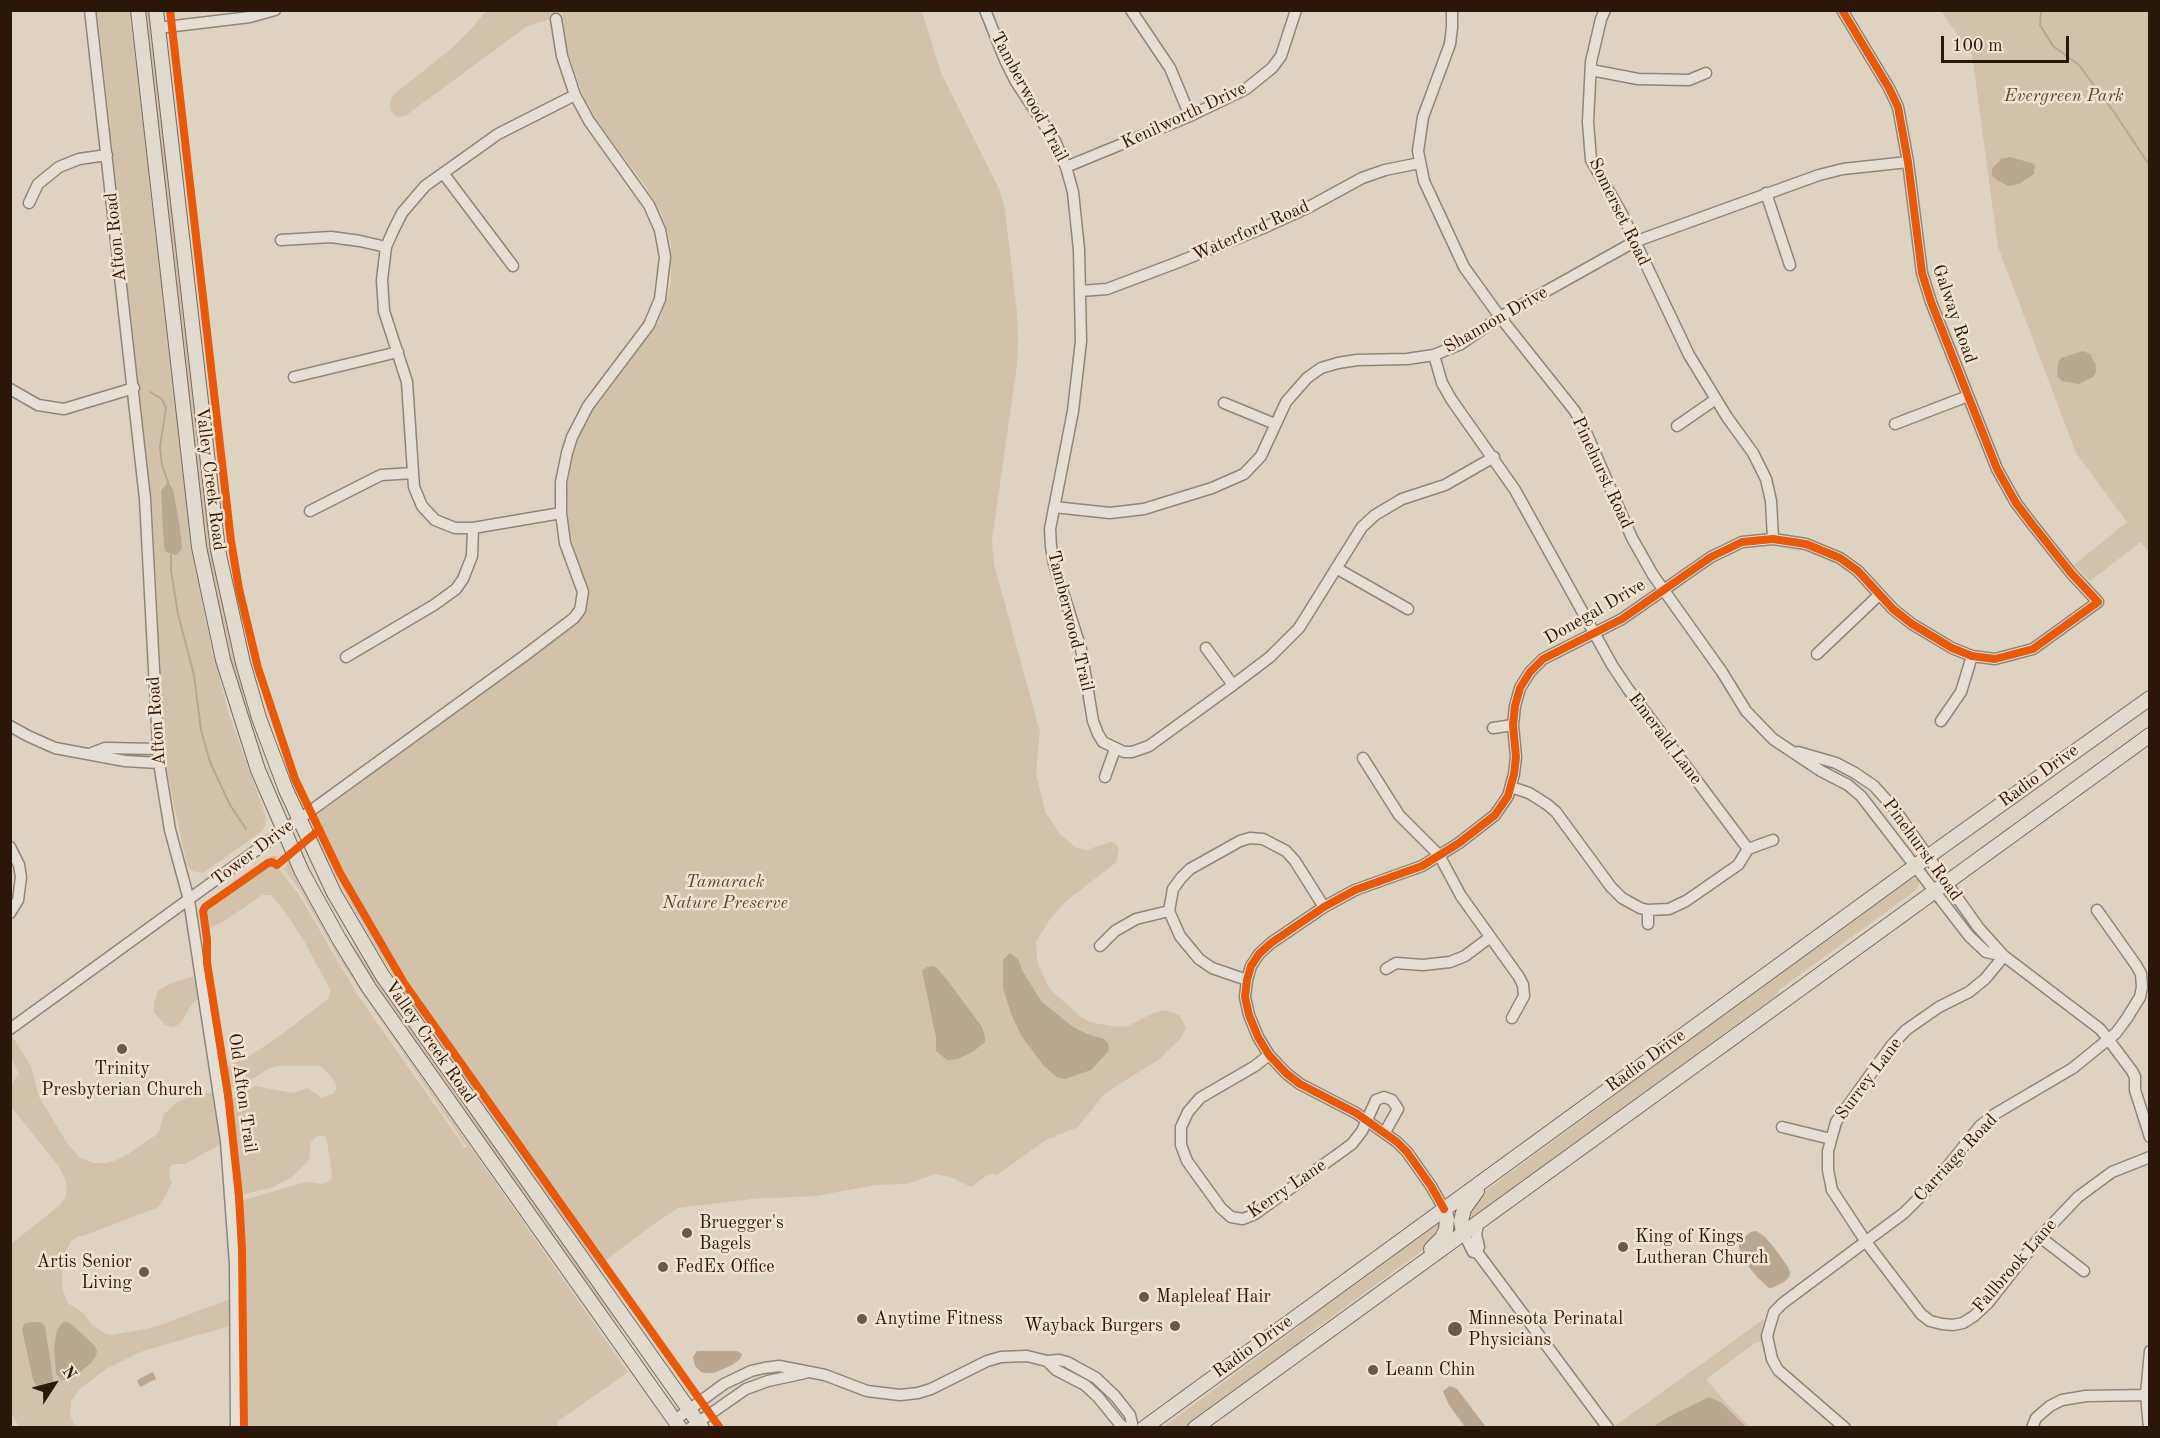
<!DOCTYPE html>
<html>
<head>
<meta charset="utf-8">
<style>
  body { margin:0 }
  #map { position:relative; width:2160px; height:1438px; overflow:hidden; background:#ded2c1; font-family:"Old Standard TT",serif }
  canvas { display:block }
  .frame { position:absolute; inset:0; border:12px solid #2b1708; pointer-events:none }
  .north { position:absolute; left:24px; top:1354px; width:60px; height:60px; -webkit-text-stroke:4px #f1e3cf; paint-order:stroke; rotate:54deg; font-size:16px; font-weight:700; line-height:24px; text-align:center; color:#2b1708 }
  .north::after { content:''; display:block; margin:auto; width:21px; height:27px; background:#2b1708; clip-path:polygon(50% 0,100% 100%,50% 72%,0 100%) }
  .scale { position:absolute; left:1941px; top:36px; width:128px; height:27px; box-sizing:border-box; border:3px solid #2b1708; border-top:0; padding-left:8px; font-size:18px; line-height:21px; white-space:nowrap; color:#2b1708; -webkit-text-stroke:4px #f1e3cf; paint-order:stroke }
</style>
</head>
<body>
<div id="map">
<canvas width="2160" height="1438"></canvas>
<div class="frame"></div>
<div class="north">N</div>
<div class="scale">100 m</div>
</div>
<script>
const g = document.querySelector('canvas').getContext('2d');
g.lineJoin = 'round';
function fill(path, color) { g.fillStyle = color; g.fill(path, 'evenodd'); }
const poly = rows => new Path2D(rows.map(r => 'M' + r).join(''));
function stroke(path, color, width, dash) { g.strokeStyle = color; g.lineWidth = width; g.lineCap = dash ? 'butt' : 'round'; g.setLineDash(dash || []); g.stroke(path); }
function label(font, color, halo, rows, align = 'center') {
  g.font = font + ' "Old Standard TT",serif'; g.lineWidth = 5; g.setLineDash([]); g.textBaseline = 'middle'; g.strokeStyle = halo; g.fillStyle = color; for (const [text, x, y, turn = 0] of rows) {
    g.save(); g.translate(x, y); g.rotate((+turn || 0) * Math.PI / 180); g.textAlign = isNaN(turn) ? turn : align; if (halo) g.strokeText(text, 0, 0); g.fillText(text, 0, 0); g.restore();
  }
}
fill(poly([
  [97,11,130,11,194,563,211,645,228,711,266,817,265,826,261,832,203,873,192,871,187,865,166,767,152,505],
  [144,11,151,11,211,540,225,617,247,699,245,700,225,646,204,542],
  [486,11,922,11,941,73,1000,191,1005,211,1017,312,1018,340,1017,365,992,540,994,564,1040,732,1036,773,1045,812,1060,834,1075,847,1086,850,1111,842,1117,845,1119,849,1117,860,1113,865,1066,901,1050,919,1036,942,1037,961,1046,982,1052,991,1081,1017,1093,1023,1119,1027,1128,1026,1151,1014,1165,1010,1179,1015,1186,1027,1181,1038,1158,1060,1104,1094,1078,1127,1046,1140,997,1175,989,1174,971,1187,951,1177,935,1174,907,1184,876,1185,815,1196,752,1199,678,1208,654,1224,603,1262,602,1261,598,1267,398,984,349,901,314,833,315,818,322,811,580,621,587,609,589,593,573,549,568,521,567,487,573,456,581,432,590,415,658,323,666,301,671,282,671,245,662,215,647,188,601,127,584,98,567,50,562,13,550,14,550,19,526,27,405,116,396,117,391,111,390,102,393,95,451,49,473,27],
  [1941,11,2149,11,2149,553,2141,542,2090,581,2074,565,2127,522,2076,453,1998,247,1972,55],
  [272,856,277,856,276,861,268,861,202,906],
  [288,862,335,949,365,996,628,1372,557,1422,559,1427,242,1427,239,1221,242,1223,241,1201,298,1184,310,1182,322,1184,331,1180,332,1175,327,1140,324,1136,317,1136,311,1142,309,1159,306,1163,292,1177,271,1188,240,1195,230,1100,256,1086,293,1093,308,1088,322,1098,334,1093,337,1087,331,1076,320,1066,279,1066,270,1068,241,1086,229,1089,226,1067,253,1054,285,1032,328,999,331,991,304,941,283,909,271,895,262,895,226,920,207,930,204,912,206,908,268,865,273,863,276,866,298,893,359,997,465,1148,467,1147,341,962,301,892,284,869],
  [1914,878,1919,880,1919,885,1916,890,1779,990,1777,995,1482,1211,1468,1220,1467,1219,1470,1209,1480,1195,1609,1100,1639,1074,1899,885],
  [345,934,399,1010,635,1343,634,1344,586,1284,391,1009,343,935],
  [195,976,199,998,191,1005,181,1023,173,1027,165,1025,154,1012,154,1003,158,991,171,983],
  [13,1037,31,1066,39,1097,67,1143,79,1157,93,1163,107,1163,122,1158,156,1135,159,1131,164,1114,177,1102,191,1096,214,1092,221,1144,185,1164,173,1164,169,1168,170,1180,172,1183,159,1207,83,1236,79,1236,71,1241,63,1257,62,1288,68,1303,84,1314,91,1324,106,1334,113,1335,155,1327,230,1299,230,1326,143,1351,106,1369,81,1388,71,1401,70,1415,76,1427,19,1427,11,1412,11,1244,60,1205,66,1196,67,1190,65,1178,58,1165,11,1107,11,1085,19,1073,11,1058,10,1038],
  [1440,1220,1441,1224,1436,1236,1423,1250,1303,1338,1302,1342,1260,1374,1186,1427,1162,1428,1297,1328,1319,1307],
  [1764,1319,1761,1341,1755,1343,1706,1379,1727,1404,1750,1427,1615,1426]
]), '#d3c2aa');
fill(poly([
  [2010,157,2032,163,2035,166,2034,174,2019,184,2008,186,1997,180,1992,175,1992,169,2001,159],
  [2083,351,2090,354,2096,365,2096,372,2093,377,2079,384,2062,381,2057,376,2058,363,2061,358],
  [168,482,173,489,180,528,182,549,176,555,166,552,164,547,161,491],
  [1010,953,1018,959,1022,970,1041,1001,1073,1027,1087,1034,1104,1039,1108,1043,1109,1050,1106,1054,1091,1070,1065,1079,1058,1078,1044,1066,1022,1037,1011,1014,1003,988,1003,960],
  [933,966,937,968,948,981,982,1027,985,1036,985,1042,974,1051,958,1059,947,1060,936,1051,936,1037,922,971,927,967],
  [1756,1231,1765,1237,1773,1246,1788,1267,1790,1272,1789,1277,1784,1282,1772,1288,1769,1288,1757,1277,1742,1258,1739,1247,1739,1243,1746,1236,1751,1232],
  [66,1321,71,1324,94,1345,97,1351,96,1356,91,1363,80,1372,68,1380,62,1380,56,1374,54,1347,57,1330,62,1323],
  [31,1322,40,1322,45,1326,54,1385,52,1390,48,1392,40,1390,33,1380,22,1329,24,1324],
  [697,1351,737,1351,742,1354,740,1359,732,1365,714,1373,705,1373,701,1372,695,1366,693,1357],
  [153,1372,156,1379,140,1387,137,1380],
  [1450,1386,1457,1389,1486,1427,1465,1427,1449,1405,1444,1394,1443,1391],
  [1709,1397,1722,1403,1746,1427,1653,1427,1668,1417]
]), '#b9a78f');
stroke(poly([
  [2041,10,2040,25,2053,46,2079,65,2114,112,2150,166],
  [150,392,162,399,166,408,160,447,162,465,168,482],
  [171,555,171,571,178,614,194,675,201,730,210,762,230,805,246,829]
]), '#b9a78f', 2);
const minor = poly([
  [90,10,145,499,159,763,170,830,189,900,226,1141,235,1264,236,1428],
  [985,10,1005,60,1016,82,1055,141,1066,167,1073,192,1079,250,1081,341,1073,411,1050,529,1051,547,1054,564,1081,649,1093,721,1098,734,1103,742,1124,752,1132,752,1149,746,1233,685,1270,657,1299,628,1362,527,1375,515,1402,499,1445,485,1494,457],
  [1131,10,1170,68,1190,116],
  [1452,10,1452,27,1450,44,1423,117,1418,151,1424,181,1464,267,1500,317,1574,410,1582,423,1632,538,1653,575,1722,672,1746,711,1773,739,1821,771,1848,785,1861,796,1969,936,1986,952,2004,956],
  [1605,10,1601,19,1591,62,1588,122,1591,160,1622,214,1689,355,1727,417,1753,453,1766,479,1771,501,1773,539],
  [158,28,250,17,275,10],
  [1591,70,1638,79,1689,80,1706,73],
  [1066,167,1190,116,1246,89,1272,68,1281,56,1296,10],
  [443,173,513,266],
  [1766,193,1790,265],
  [29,203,38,184,59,167,79,159,107,155],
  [281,240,331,237,360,241,386,247],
  [1080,291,1107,289,1176,263,1263,228,1309,207,1362,178,1385,170,1420,163],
  [1434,355,1442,383,1451,399,1515,490,1612,665,1628,689,1748,849],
  [294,377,398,352],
  [10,389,38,405,64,409,134,388],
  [1224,403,1275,424],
  [1895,424,1968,396],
  [1677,426,1716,399],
  [1054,507,1110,513,1144,509,1212,488,1244,474,1261,456,1286,402,1307,378,1321,368,1338,363,1357,360,1407,359,1434,355,1461,344,1500,317,1634,242,1819,175,1843,169,1908,162],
  [310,511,381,475,413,473],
  [561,513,473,528,455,528,435,520,422,506,414,487,407,382,384,311,382,280,386,247,393,231,402,213,425,186,498,134,575,95],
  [1336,568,1408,609],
  [1206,648,1233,685],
  [1817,654,1879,595],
  [346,657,434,605,456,589,463,579,472,556,473,528],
  [1941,721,1961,692,1972,656],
  [10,726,28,736,55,748,125,761,159,763],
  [1493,728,1513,725],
  [1798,752,1836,763,1855,773,1874,786,1893,807,1978,927,2004,956,2100,1029,2108,1039,2132,1071,2135,1077,2135,1090,2150,1137],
  [92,753,105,748,157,749],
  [1363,758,1399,815,1439,855,1461,896,1519,977,1523,985,1524,996,1512,1018],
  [1105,777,1115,749],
  [1511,787,1529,793,1548,805,1556,812,1611,887,1622,898,1640,908,1648,910,1669,909,1686,901,1738,865,1748,849],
  [10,847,19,865,21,877,18,900,10,913],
  [1748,849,1773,840],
  [1648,924,1648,910],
  [1100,946,1115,931,1136,919,1169,911],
  [2004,956,1985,979,1969,992,1939,1007,1906,1030,1891,1046,1836,1122,1828,1151,1828,1170,1832,1190,1866,1242,1921,1314,1930,1321,1942,1324,1953,1325,1963,1323,1974,1316,1988,1303,2040,1237,2078,1197,2112,1172,2150,1157],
  [1386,969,1396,963,1423,965,1450,962,1465,956,1489,938],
  [1247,980,1212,968,1199,959,1180,936,1169,911,1173,889,1181,878,1190,869,1240,841,1250,838,1263,839,1286,851,1295,861,1324,907],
  [10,1029,524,656,574,618,580,610,583,592,565,543,561,513,561,482,567,453,572,437,588,406,649,325,660,299,665,257,660,230,649,205,589,121,575,95,562,56,556,19],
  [1269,1055,1255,1066,1200,1098,1188,1112,1181,1127,1181,1145,1187,1161,1221,1208,1231,1217,1243,1219,1255,1214,1352,1144,1362,1131,1376,1100,1384,1097,1392,1100,1398,1109,1385,1132],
  [1782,1127,1831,1139],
  [1444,1209,1431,1186,1407,1152,1397,1142,1356,1113,1300,1084,1287,1074,1269,1055,1258,1037,1249,1015,1245,997,1247,980,1251,966,1259,954,1271,943,1324,907,1355,890,1422,866,1459,843,1495,815,1508,796,1514,774,1516,757,1513,725,1515,706,1520,688,1530,672,1543,659,1622,619,1711,557,1742,542,1773,539,1806,544,1840,558,1858,571,1893,609,1912,624,1952,648,1972,656,1995,659,2033,649,2098,602,2071,573,2032,524,2016,503,1997,469,1931,302,1922,273,1908,162,1898,107,1889,88,1842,10],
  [1463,1232,1473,1252,1477,1252,1608,1428],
  [2040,1237,2084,1271],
  [1477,1252,1479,1247,1476,1234,1479,1221],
  [1047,1361,1056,1370,1085,1385,1098,1397,1119,1423,1125,1428],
  [675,1420,724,1384,751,1371,764,1368,779,1366,825,1375,867,1391,900,1395,918,1393,931,1389,987,1361,1001,1357,1027,1356,1047,1361,1059,1360,1067,1362,1096,1378,1115,1396,1130,1415,1133,1428],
  [690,1428,746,1389,768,1381,805,1373],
  [1845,1428,1778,1370,1772,1359,1767,1336,1774,1312,1783,1303,1904,1213,1935,1182,1980,1126,1995,1114,2073,1068,2116,1033,2127,1018,2140,997,2142,987,2141,974,2136,965,2097,910],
  [2032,1428,2036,1418,2050,1406,2062,1400,2086,1396,2150,1395],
  [2149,1428,2146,1394,2150,1351]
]);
const major = poly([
  [138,10,199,547,223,660,258,770,302,872,339,939,369,988,680,1428],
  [156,10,218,550,243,663,259,718,286,790,334,893,382,975,702,1428],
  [1463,1232,1461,1221,1464,1209,1477,1191],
  [1431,1249,1442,1238,1446,1230,1447,1219,1444,1209],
  [1144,1428,1940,848,2150,698],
  [1195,1428,2150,735]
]);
stroke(minor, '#8f867a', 13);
stroke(major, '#766c61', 16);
stroke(minor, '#e5dfd6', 10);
stroke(major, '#e1dacf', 14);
stroke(poly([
  [170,10,231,541,239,589,258,668,295,779,340,873,404,983,720,1428],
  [1444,1209,1431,1186,1407,1152,1397,1142,1356,1113,1300,1084,1287,1074,1269,1055,1258,1037,1249,1015,1245,997,1247,980,1251,966,1259,954,1271,943,1324,907,1355,890,1422,866,1459,843,1495,815,1508,796,1514,774,1516,757,1513,725,1515,706,1520,688,1530,672,1543,659,1622,619,1711,557,1742,542,1773,539,1806,544,1840,558,1858,571,1893,609,1912,624,1952,648,1972,656,1995,659,2033,649,2098,602,2071,573,2032,524,2016,503,1997,469,1931,302,1922,273,1908,162,1898,107,1889,88,1842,10],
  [244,1428,242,1250,239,1196,228,1094,207,963,207,939,203,911,205,907,268,863,272,862,277,865,319,830]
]), '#e8590c', 8);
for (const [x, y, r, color] of [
  [122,1049,6,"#6a5849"],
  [687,1233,6,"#6a5849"],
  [1623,1247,6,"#6a5849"],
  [663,1267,6,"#6a5849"],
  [144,1272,6,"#6a5849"],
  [1144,1297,6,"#6a5849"],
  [862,1319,6,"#6a5849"],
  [1175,1326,6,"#6a5849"],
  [1455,1329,8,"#6a5849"],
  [1373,1370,6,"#6a5849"]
]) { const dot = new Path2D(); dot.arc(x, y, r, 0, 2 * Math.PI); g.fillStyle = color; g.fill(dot); stroke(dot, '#f1e3cf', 2); }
label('italic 18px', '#5b4633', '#f1e3cf', [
  ["Evergreen Park",2064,96],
  ["Tamarack",725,882],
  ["Nature Preserve",725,903]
]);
label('18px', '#2b1708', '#f1e3cf', [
  ["Tamberwood Trail",1029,97,62],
  ["Kenilworth Drive",1184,116,-25],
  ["Somerset Road",1619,212,64],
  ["Waterford Road",1251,231,-24],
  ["Afton Road",116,237,-96],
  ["Galway Road",1954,314,71],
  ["Shannon Drive",1496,320,-30],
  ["Pinehurst Road",1602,473,65],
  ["Valley Creek Road",210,479,83],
  ["Donegal Drive",1595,612,-30],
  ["Tamberwood Trail",1070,621,76],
  ["Afton Road",157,721,-94],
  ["Emerald Lane",1665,739,53],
  ["Radio Drive",2039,776,-36],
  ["Pinehurst Road",1922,850,54],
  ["Tower Drive",253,853,-37],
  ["Valley Creek Road",430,1042,55],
  ["Radio Drive",1646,1061,-36],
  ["Surrey Lane",1869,1079,-53],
  ["Old Afton Trail",242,1093,82],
  ["Carriage Road",1956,1158,-47],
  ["Kerry Lane",1287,1189,-34],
  ["Fallbrook Lane",2015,1266,-49],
  ["Radio Drive",1253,1347,-36]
]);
label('18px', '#2b1708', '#f1e3cf', [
  ["Trinity",122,1069,"center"],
  ["Presbyterian Church",122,1090,"center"],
  ["Bruegger's",699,1223],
  ["Bagels",699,1244],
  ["King of Kings",1635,1237],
  ["Lutheran Church",1635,1258],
  ["Artis Senior",132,1262,"right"],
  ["Living",132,1283,"right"],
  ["FedEx Office",675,1267],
  ["Mapleleaf Hair",1156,1297],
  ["Anytime Fitness",874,1319],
  ["Minnesota Perinatal",1468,1319],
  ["Physicians",1468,1340],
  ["Wayback Burgers",1163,1326,"right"],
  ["Leann Chin",1385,1370]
], 'left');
</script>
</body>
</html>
